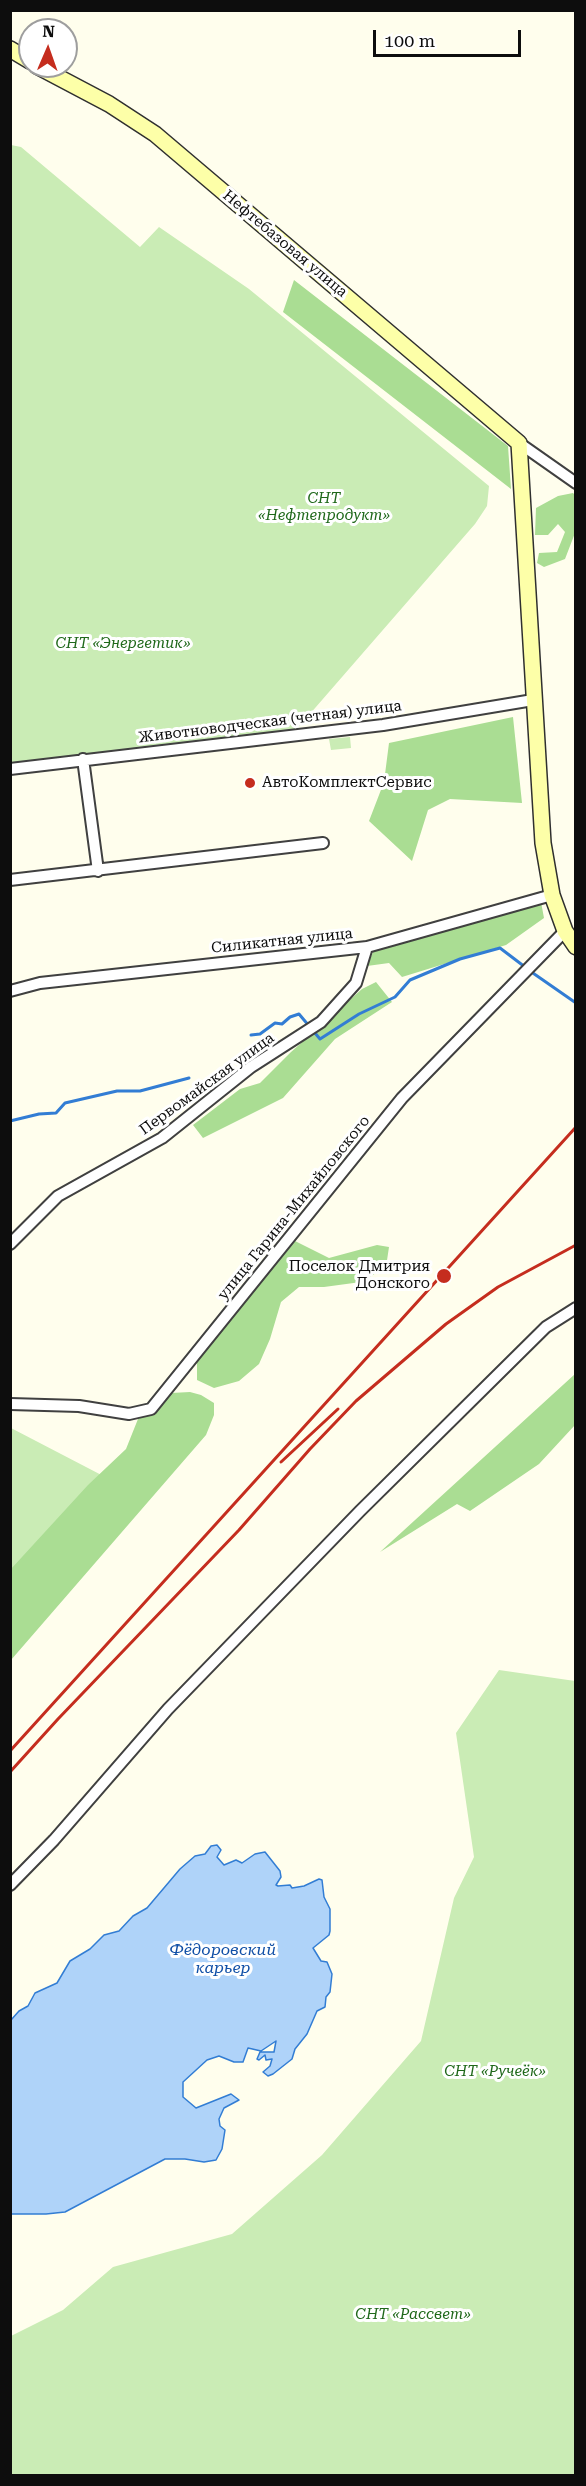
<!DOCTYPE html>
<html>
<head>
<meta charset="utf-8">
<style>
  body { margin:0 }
  #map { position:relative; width:586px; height:2486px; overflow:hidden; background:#fffeed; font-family:"Roboto Serif",serif }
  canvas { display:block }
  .frame { position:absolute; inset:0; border:12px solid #0d0d0d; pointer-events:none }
  .north { position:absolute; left:18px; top:18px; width:60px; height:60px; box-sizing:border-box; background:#fff; border:2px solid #9e9e9e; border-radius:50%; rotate:2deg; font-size:16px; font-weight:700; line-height:24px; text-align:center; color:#0d0d0d }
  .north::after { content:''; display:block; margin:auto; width:21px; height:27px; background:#c52d1e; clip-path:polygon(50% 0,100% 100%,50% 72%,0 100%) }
  .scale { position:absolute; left:373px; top:30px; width:148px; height:27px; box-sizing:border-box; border:3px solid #0d0d0d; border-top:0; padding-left:8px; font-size:18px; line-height:21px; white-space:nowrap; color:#0d0d0d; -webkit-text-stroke:4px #fff; paint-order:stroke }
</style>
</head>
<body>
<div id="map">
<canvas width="586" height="2486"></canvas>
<div class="frame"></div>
<div class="north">N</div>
<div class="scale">100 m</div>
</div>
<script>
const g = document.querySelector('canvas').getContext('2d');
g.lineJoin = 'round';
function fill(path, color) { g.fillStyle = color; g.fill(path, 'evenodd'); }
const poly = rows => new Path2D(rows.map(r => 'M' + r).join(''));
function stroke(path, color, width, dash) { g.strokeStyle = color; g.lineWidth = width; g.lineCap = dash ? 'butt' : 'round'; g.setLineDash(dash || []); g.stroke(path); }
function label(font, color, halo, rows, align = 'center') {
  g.font = font + ' "Roboto Serif",serif'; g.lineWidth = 6; g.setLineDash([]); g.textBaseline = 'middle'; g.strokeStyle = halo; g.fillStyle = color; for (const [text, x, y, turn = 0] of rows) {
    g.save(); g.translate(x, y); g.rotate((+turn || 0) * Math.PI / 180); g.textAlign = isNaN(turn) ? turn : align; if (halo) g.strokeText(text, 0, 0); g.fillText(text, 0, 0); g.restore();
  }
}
fill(poly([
  [11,145,21,147,140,247,159,227,249,289,489,486,487,506,475,524,289,738,11,771],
  [350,737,351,748,331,750,329,739],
  [11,1428,136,1493,11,1639],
  [499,1670,575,1681,575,2475,11,2475,11,2336,63,2310,113,2267,232,2234,322,2155,421,2041,454,1898,474,1857,456,1733]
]), '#caecb5');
fill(poly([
  [294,280,508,446,511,489,283,312],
  [573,493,575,495,575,533,565,559,544,567,537,563,539,553,557,552,565,532,558,524,548,535,535,535,536,508,558,496],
  [513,717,522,803,450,799,428,810,412,861,369,821,384,782,389,743],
  [541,902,544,918,506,945,402,977,389,963,367,966,374,950],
  [376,982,392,1002,335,1039,283,1098,203,1138,193,1125,240,1089,260,1083,291,1052,362,989],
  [295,1241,329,1258,377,1245,389,1247,386,1267,361,1282,324,1287,299,1287,281,1302,270,1339,259,1364,239,1381,214,1388,197,1380,197,1361],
  [575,1374,575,1425,539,1464,470,1511,457,1504,380,1552],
  [190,1392,201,1395,214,1403,214,1415,206,1435,11,1660,11,1569,88,1485,126,1449,138,1419,158,1410,171,1393]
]), '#aadd93');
const water = poly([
  [217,1845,221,1850,217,1857,224,1865,236,1860,242,1863,255,1854,265,1852,280,1871,281,1877,276,1885,278,1886,290,1885,292,1888,304,1886,319,1879,322,1880,324,1897,330,1909,330,1931,329,1935,313,1948,321,1961,327,1962,332,1974,330,1992,326,1997,325,2007,317,2011,307,2034,295,2049,292,2059,273,2074,268,2076,263,2072,270,2066,272,2059,266,2060,265,2055,259,2060,257,2059,260,2052,274,2052,276,2041,261,2051,248,2048,243,2062,234,2062,219,2056,207,2060,183,2082,183,2097,196,2108,231,2094,239,2100,224,2108,219,2119,220,2126,225,2130,222,2149,216,2160,204,2162,185,2159,165,2159,65,2212,46,2214,11,2214,11,2020,19,2011,28,2006,35,1993,57,1983,70,1961,90,1949,104,1935,119,1931,133,1916,147,1908,180,1869,195,1856,205,1854,211,1846,217,1845]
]);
fill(water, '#afd3f9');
stroke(water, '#327dd4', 1.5);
stroke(poly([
  [530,971,576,1003],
  [251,1035,260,1034,275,1023,282,1024,290,1017,299,1014,320,1039,359,1014,395,997,410,980,460,959,500,948,525,967],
  [10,1121,39,1114,56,1113,65,1103,117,1091,140,1091,189,1078]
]), '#327dd4', 3);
const street = poly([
  [519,443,576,483],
  [83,759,98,871],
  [10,769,383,725,533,700],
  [10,880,323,843],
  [10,991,40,983,367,947,552,895],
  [10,1244,58,1196,162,1138,251,1067,321,1022,356,983,367,947],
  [10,1404,79,1406,129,1414,151,1409,402,1098,565,931],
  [10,1885,54,1840,168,1709,360,1511,546,1327,576,1308]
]);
const secondary = poly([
  [10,49,30,61],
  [37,66,109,104,155,134,519,443,543,843,552,895,565,931,576,947]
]);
stroke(street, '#404040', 14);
stroke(secondary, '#2f2f2f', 18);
stroke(street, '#fff', 10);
stroke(secondary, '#fdffa8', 15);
stroke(poly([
  [281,1462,338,1409],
  [10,1751,576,1127],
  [10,1772,58,1719,239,1530,310,1449,356,1401,446,1324,498,1287,576,1245]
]), '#c52d1e', 3);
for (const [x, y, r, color] of [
  [250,783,6,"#c52d1e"],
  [444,1276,8,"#c52d1e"]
]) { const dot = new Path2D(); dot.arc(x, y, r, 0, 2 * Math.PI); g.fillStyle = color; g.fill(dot); stroke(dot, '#fff', 2); }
label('15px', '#0d0d0d', '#fff', [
  ["Нефтебазовая улица",285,244,40],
  ["Животноводческая (четная) улица",270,722,-7],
  ["Силикатная улица",282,941,-6],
  ["Первомайская улица",207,1084,-36],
  ["улица Гарина-Михайловского",294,1208,-51]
]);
label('italic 15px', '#1f681a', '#fff', [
  ["СНТ",324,499],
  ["«Нефтепродукт»",324,516],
  ["СНТ «Энергетик»",123,644],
  ["СНТ «Ручеёк»",495,2072],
  ["СНТ «Рассвет»",413,2315]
]);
label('15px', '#0d0d0d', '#fff', [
  ["АвтоКомплектСервис",262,783],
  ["Поселок Дмитрия",430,1267,"right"],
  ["Донского",430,1284,"right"]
], 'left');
label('italic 16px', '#104fa6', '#fff', [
  ["Фёдоровский",223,1950],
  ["карьер",223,1968]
]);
</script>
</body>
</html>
